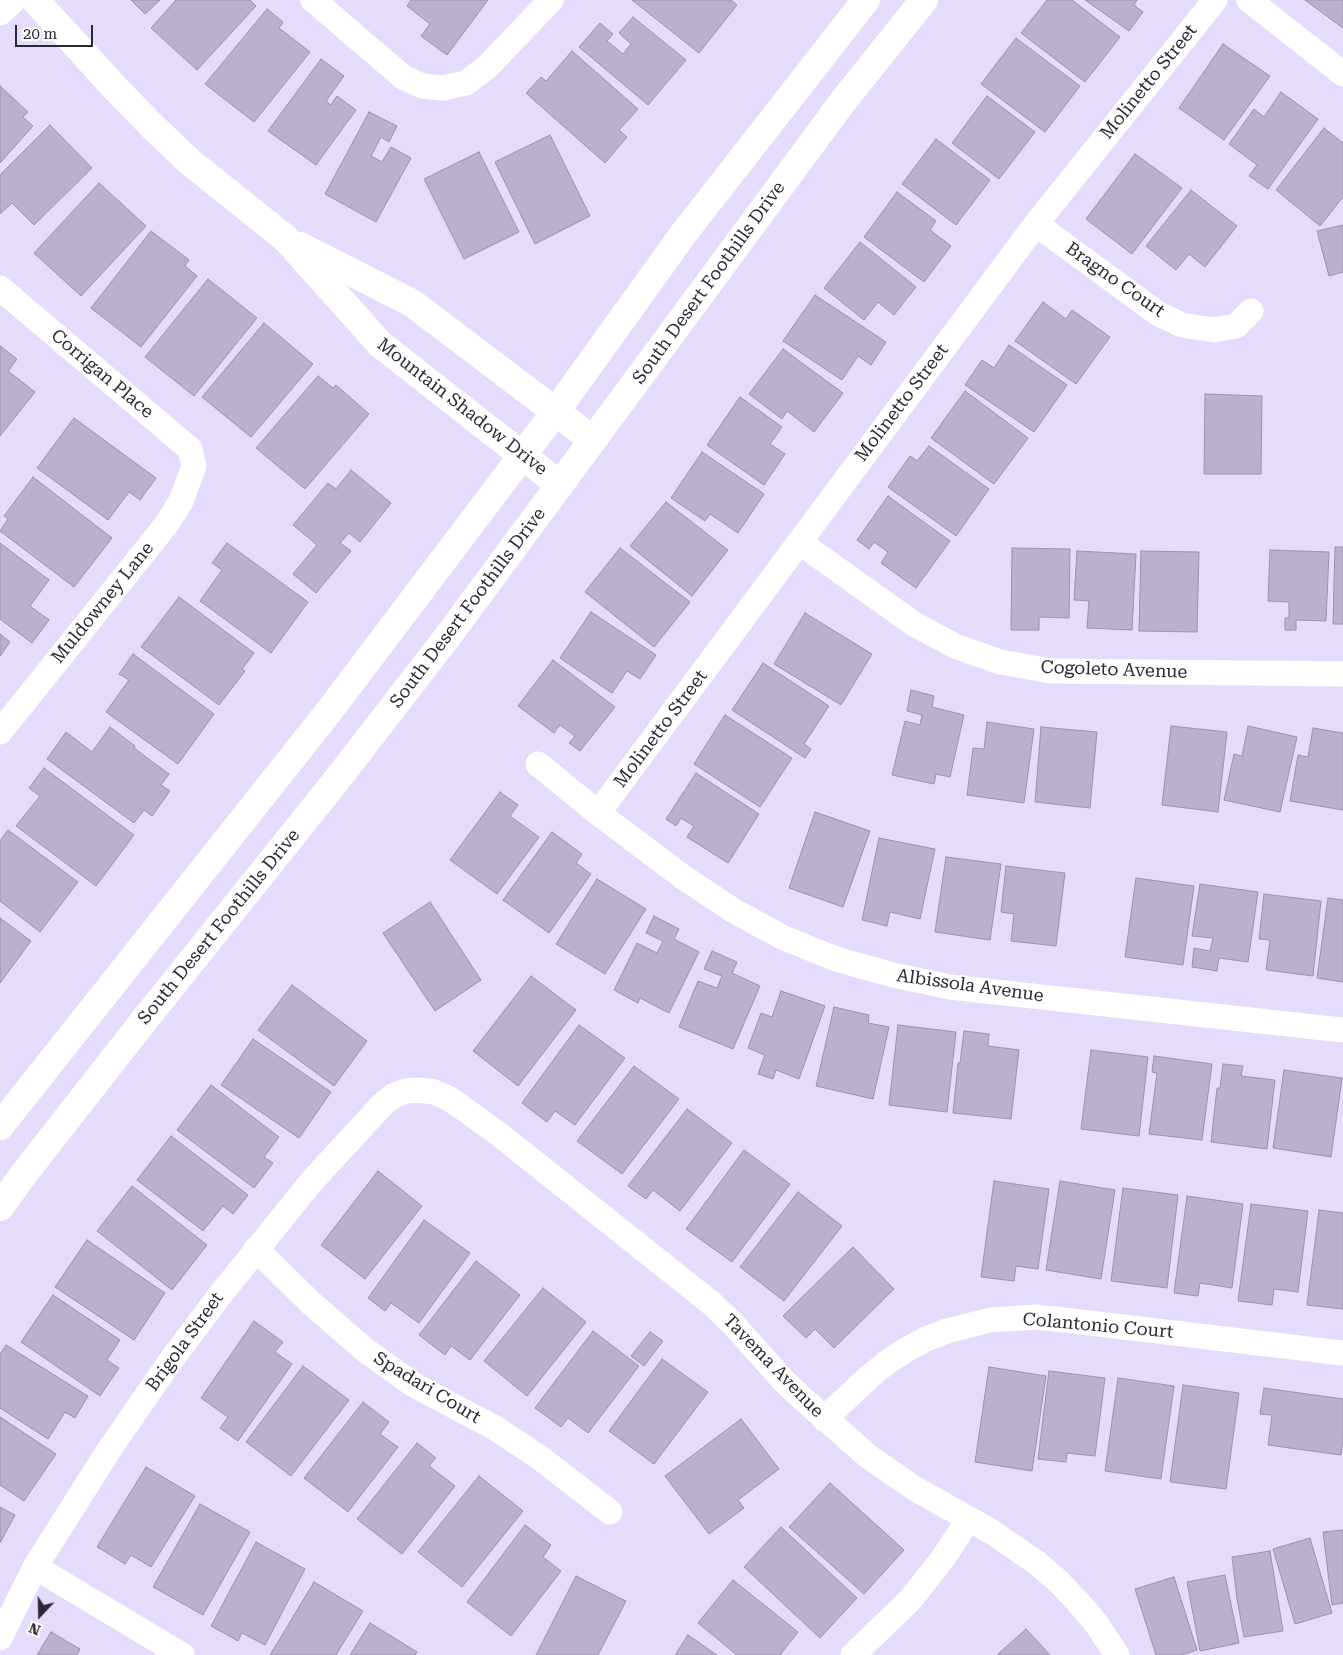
<!DOCTYPE html>
<html>
<head>
<meta charset="utf-8">
<style>
  body { margin:0 }
  #map { position:relative; width:1343px; height:1655px; overflow:hidden; background:#e4dbfd; font-family:"Roboto Serif",serif }
  canvas { display:block }
  .north { position:absolute; left:15px; top:1590px; width:50px; height:50px; -webkit-text-stroke:4px #fff; paint-order:stroke; rotate:201deg; font-size:14px; font-weight:700; line-height:20px; text-align:center; color:#2b2734 }
  .north::after { content:''; display:block; margin:auto; width:18px; height:22px; background:#2b2734; clip-path:polygon(50% 0,100% 100%,50% 72%,0 100%) }
  .scale { position:absolute; left:15px; top:25px; width:78px; height:22px; box-sizing:border-box; border:2px solid #2b2734; border-top:0; padding-left:6px; font-size:15px; line-height:18px; white-space:nowrap; color:#2b2734; -webkit-text-stroke:4px #fff; paint-order:stroke }
</style>
</head>
<body>
<div id="map">
<canvas width="1343" height="1655"></canvas>
<div class="north">N</div>
<div class="scale">20 m</div>
</div>
<script>
const g = document.querySelector('canvas').getContext('2d');
g.lineJoin = 'round';
function fill(path, color) { g.fillStyle = color; g.fill(path, 'evenodd'); }
const poly = rows => new Path2D(rows.map(r => 'M' + r).join(''));
function stroke(path, color, width, dash) { g.strokeStyle = color; g.lineWidth = width; g.lineCap = dash ? 'butt' : 'round'; g.setLineDash(dash || []); g.stroke(path); }
function label(font, color, halo, rows, align = 'center') {
  g.font = font + ' "Roboto Serif",serif'; g.lineWidth = 4; g.setLineDash([]); g.textBaseline = 'middle'; g.strokeStyle = halo; g.fillStyle = color; for (const [text, x, y, turn = 0] of rows) {
    g.save(); g.translate(x, y); g.rotate((+turn || 0) * Math.PI / 180); g.textAlign = isNaN(turn) ? turn : align; if (halo) g.strokeText(text, 0, 0); g.fillText(text, 0, 0); g.restore();
  }
}
const building = poly([
  [131,0,160,0,145,14,131,0],
  [176,0,250,0,256,6,197,70,151,28,176,0],
  [411,0,488,0,447,55,421,36,430,24,407,6,411,0],
  [632,0,731,0,737,5,699,53,632,0],
  [1047,0,1072,0,1120,37,1085,82,1021,33,1047,0],
  [1085,0,1137,0,1134,5,1143,12,1129,31,1085,0],
  [1305,0,1343,0,1343,28,1305,0],
  [267,9,283,22,279,28,310,52,254,122,205,84,267,9],
  [633,17,686,60,648,105,579,47,600,23,613,34,607,41,623,54,631,44,619,33,633,17],
  [1016,38,1080,86,1045,132,981,84,1016,38],
  [1223,44,1270,76,1224,140,1179,108,1223,44],
  [572,51,638,109,619,130,627,137,605,163,526,93,541,77,546,81,572,51],
  [321,59,344,76,326,101,331,105,337,96,356,110,316,165,268,131,321,59],
  [0,86,28,112,23,117,33,126,0,163,0,86],
  [1281,92,1318,119,1268,189,1249,176,1257,165,1229,144,1254,109,1264,117,1281,92],
  [987,96,1035,132,999,179,952,143,987,96],
  [369,112,397,126,389,142,381,137,371,156,382,162,391,147,411,158,376,222,325,194,369,112],
  [50,125,92,168,34,225,12,203,0,214,0,175,50,125],
  [1324,128,1343,143,1343,197,1320,226,1276,190,1324,128],
  [550,135,590,216,535,244,495,162,550,135],
  [936,139,990,180,956,225,902,184,936,139],
  [479,152,519,232,464,259,424,179,479,152],
  [1135,154,1182,188,1132,254,1086,219,1135,154],
  [99,183,146,226,81,296,34,253,99,183],
  [1191,190,1237,226,1205,267,1189,254,1176,270,1146,246,1191,190],
  [897,192,936,221,930,230,951,246,924,282,864,237,897,192],
  [1343,225,1343,272,1329,276,1317,231,1343,225],
  [151,231,189,260,185,266,197,276,141,347,91,308,151,231],
  [860,242,916,287,894,315,878,302,864,320,824,288,860,242],
  [208,279,257,318,194,396,145,357,208,279],
  [815,295,886,342,871,365,858,356,842,380,783,341,815,295],
  [1043,302,1066,319,1072,310,1110,337,1076,384,1015,341,1043,302],
  [264,323,313,364,251,437,202,397,264,323],
  [1009,345,1067,385,1034,432,965,385,982,360,994,368,1009,345],
  [0,346,17,359,8,371,35,392,0,436,0,346],
  [783,349,843,393,814,432,787,411,782,419,749,394,783,349],
  [318,376,333,388,336,385,369,414,305,489,256,448,318,376],
  [965,391,1028,438,994,484,931,438,965,391],
  [1205,394,1262,396,1261,474,1204,474,1205,394],
  [740,397,782,427,770,444,785,454,764,485,707,445,740,397],
  [74,418,156,478,140,500,129,492,108,520,37,468,74,418],
  [929,446,989,489,956,536,888,487,910,456,917,461,929,446],
  [702,452,764,494,738,533,710,514,705,521,671,498,702,452],
  [351,470,391,503,360,542,349,533,340,543,351,551,316,593,293,574,317,545,293,525,328,483,336,489,351,470],
  [33,477,112,538,74,587,0,531,8,519,4,516,33,477],
  [888,496,950,541,916,588,881,563,888,552,874,542,869,549,857,540,888,496],
  [666,502,728,550,692,596,630,546,666,502],
  [0,543,49,580,30,606,49,620,32,643,0,619,0,543],
  [227,543,308,602,271,653,200,601,222,570,212,563,227,543],
  [1335,547,1343,547,1343,624,1333,624,1335,547],
  [620,548,690,602,654,647,585,592,620,548],
  [1012,548,1070,549,1069,618,1039,617,1039,630,1011,630,1012,548],
  [1270,550,1329,552,1326,621,1296,620,1296,630,1285,630,1285,618,1289,618,1289,602,1268,601,1270,550],
  [1077,551,1136,554,1132,630,1087,628,1089,601,1074,600,1077,551],
  [1141,551,1199,552,1197,632,1139,631,1141,551],
  [179,597,254,653,242,669,245,671,219,705,141,647,179,597],
  [591,612,656,655,640,679,627,671,612,693,560,658,591,612],
  [805,613,872,654,841,705,774,664,805,613],
  [0,634,10,642,0,656,0,634],
  [133,654,214,714,178,764,106,712,129,680,119,674,133,654],
  [553,660,615,707,580,751,569,743,575,736,560,725,554,733,518,706,553,660],
  [763,663,829,706,804,744,811,749,805,758,732,710,763,663],
  [911,690,934,696,932,707,964,715,950,777,936,774,934,784,892,775,905,721,920,725,922,715,907,711,911,690],
  [725,715,792,758,760,807,694,764,725,715],
  [987,722,1034,729,1024,803,967,795,973,748,984,749,987,722],
  [1171,726,1227,732,1218,812,1162,805,1171,726],
  [1248,726,1297,737,1280,812,1224,800,1234,754,1242,756,1248,726],
  [110,727,135,746,134,748,169,774,161,785,170,791,152,816,144,810,134,823,47,759,66,732,92,752,110,727],
  [1041,727,1097,732,1090,808,1035,802,1041,727],
  [1313,728,1343,733,1343,810,1290,801,1298,755,1308,757,1313,728],
  [44,768,134,835,96,886,16,826,40,796,29,788,44,768],
  [696,773,759,814,728,863,687,837,694,826,681,818,676,826,666,819,696,773],
  [500,792,518,805,510,816,539,837,497,894,450,860,500,792],
  [815,812,870,831,843,907,789,888,815,812],
  [8,830,78,882,40,932,0,901,0,841,8,830],
  [552,832,582,854,576,863,591,874,549,933,503,900,552,832],
  [879,838,935,849,920,919,890,912,887,926,862,920,879,838],
  [946,857,1001,864,990,940,935,932,946,857],
  [1006,866,1065,873,1056,946,1011,941,1014,914,1001,912,1006,866],
  [1136,878,1194,886,1183,965,1125,957,1136,878],
  [597,879,646,909,605,974,556,944,597,879],
  [1200,884,1258,892,1248,962,1219,958,1217,971,1192,967,1194,948,1210,951,1213,938,1192,936,1200,884],
  [1264,894,1321,901,1313,976,1266,970,1270,940,1259,939,1264,894],
  [1328,898,1343,900,1343,982,1317,978,1328,898],
  [430,902,481,980,435,1011,383,933,430,902],
  [654,916,679,929,674,939,699,952,669,1013,640,998,638,1003,614,990,637,943,657,953,663,941,646,933,654,916],
  [0,918,31,941,0,983,0,918],
  [712,951,737,962,732,973,760,986,733,1049,679,1027,698,981,717,988,722,976,704,969,712,951],
  [531,976,576,1010,518,1086,473,1051,531,976],
  [292,985,367,1041,334,1086,258,1030,292,985],
  [781,991,825,1006,799,1079,776,1070,773,1079,758,1074,765,1055,748,1048,761,1013,772,1017,781,991],
  [834,1007,869,1015,868,1023,889,1027,873,1099,816,1086,834,1007],
  [579,1025,625,1058,575,1125,555,1111,547,1122,522,1103,579,1025],
  [898,1025,956,1032,947,1112,889,1105,898,1025],
  [964,1031,989,1034,988,1046,1019,1050,1011,1119,953,1113,958,1063,960,1063,964,1031],
  [253,1039,331,1092,299,1138,221,1085,253,1039],
  [1091,1050,1148,1057,1139,1136,1081,1129,1091,1050],
  [1154,1056,1212,1064,1202,1140,1149,1134,1157,1073,1152,1072,1154,1056],
  [1223,1064,1243,1066,1241,1076,1275,1080,1267,1149,1211,1142,1217,1088,1220,1088,1223,1064],
  [634,1066,679,1099,622,1174,577,1141,634,1066],
  [1284,1070,1342,1078,1331,1157,1273,1148,1284,1070],
  [211,1085,279,1137,264,1157,273,1163,254,1188,177,1130,211,1085],
  [687,1109,732,1143,680,1211,653,1190,646,1199,628,1186,687,1109],
  [171,1136,248,1195,233,1214,223,1206,203,1231,137,1180,171,1136],
  [744,1150,790,1184,732,1262,686,1229,744,1150],
  [378,1171,422,1206,365,1279,321,1245,378,1171],
  [994,1181,1049,1189,1038,1269,1016,1266,1014,1281,981,1277,994,1181],
  [1060,1181,1115,1190,1101,1279,1046,1270,1060,1181],
  [132,1186,207,1245,172,1290,97,1231,132,1186],
  [1123,1188,1178,1195,1167,1288,1111,1281,1123,1188],
  [798,1192,842,1226,784,1301,740,1267,798,1192],
  [1187,1196,1243,1204,1232,1288,1200,1283,1198,1296,1174,1293,1187,1196],
  [1251,1204,1308,1211,1298,1292,1274,1289,1272,1305,1238,1301,1251,1204],
  [1319,1210,1343,1213,1343,1309,1307,1305,1319,1210],
  [424,1220,470,1253,419,1323,391,1303,385,1311,368,1298,424,1220],
  [87,1240,165,1293,134,1340,55,1287,87,1240],
  [853,1247,894,1289,834,1348,815,1329,806,1338,783,1316,853,1247],
  [476,1261,520,1295,470,1360,451,1346,445,1355,419,1335,476,1261],
  [543,1288,586,1322,527,1396,484,1361,543,1288],
  [53,1295,120,1340,107,1360,119,1368,100,1396,21,1342,53,1295],
  [254,1321,283,1342,275,1352,292,1364,238,1441,220,1428,228,1417,201,1398,254,1321],
  [593,1331,639,1366,588,1433,568,1418,561,1427,535,1408,593,1331],
  [650,1332,663,1341,644,1366,631,1356,650,1332],
  [6,1345,88,1396,75,1418,65,1412,48,1439,0,1408,0,1354,6,1345],
  [662,1359,708,1392,654,1464,609,1431,662,1359],
  [303,1366,349,1400,291,1476,246,1442,303,1366],
  [989,1367,1046,1376,1032,1471,975,1462,989,1367],
  [1049,1371,1105,1378,1095,1456,1067,1453,1066,1462,1038,1459,1049,1371],
  [1118,1378,1174,1386,1161,1479,1105,1471,1118,1378],
  [1183,1385,1239,1393,1226,1489,1170,1482,1183,1385],
  [1264,1388,1343,1399,1343,1438,1341,1455,1268,1445,1272,1415,1260,1414,1264,1388],
  [363,1402,389,1422,380,1434,398,1447,348,1512,304,1478,363,1402],
  [0,1417,56,1454,24,1501,0,1485,0,1417],
  [741,1419,779,1469,738,1500,744,1508,709,1534,665,1476,741,1419],
  [417,1443,436,1458,429,1466,455,1486,402,1554,357,1519,417,1443],
  [146,1467,195,1496,151,1567,131,1555,125,1564,97,1547,146,1467],
  [479,1476,523,1511,462,1587,418,1552,479,1476],
  [830,1483,904,1550,864,1594,789,1527,830,1483],
  [200,1504,250,1532,203,1615,153,1587,200,1504],
  [0,1507,15,1515,0,1543,0,1507],
  [525,1525,551,1545,543,1557,561,1571,511,1636,467,1602,525,1525],
  [781,1527,857,1598,820,1638,744,1567,781,1527],
  [1343,1530,1343,1603,1332,1605,1323,1532,1343,1530],
  [1310,1538,1332,1613,1295,1624,1273,1549,1310,1538],
  [256,1542,305,1569,265,1645,242,1633,238,1641,211,1626,256,1542],
  [1270,1551,1283,1631,1244,1637,1237,1599,1232,1557,1270,1551],
  [1225,1575,1239,1643,1200,1651,1187,1582,1225,1575],
  [576,1576,626,1601,598,1655,536,1655,576,1576],
  [1174,1577,1197,1650,1182,1655,1156,1655,1135,1589,1174,1577],
  [733,1580,798,1632,780,1655,737,1655,698,1623,733,1580],
  [314,1582,363,1611,336,1655,270,1655,314,1582],
  [370,1623,417,1652,415,1655,350,1655,370,1623],
  [1026,1629,1050,1655,997,1655,1026,1629],
  [51,1632,80,1649,77,1655,37,1655,51,1632],
  [688,1635,717,1655,675,1655,688,1635]
]);
fill(building, '#bab0d2');
stroke(building, '#9a91b1', 1);
stroke(poly([
  [313,0,403,77,422,86,443,88,466,83,487,67,551,0],
  [1249,0,1343,74],
  [0,13,14,0],
  [1036,224,1157,313,1182,325,1214,330,1236,326,1251,311],
  [0,288,190,449,194,466,181,501,166,525,0,732],
  [799,542,914,624,955,646,1000,662,1051,671,1343,674],
  [538,764,598,813,683,877,734,911,784,938,836,959,893,975,950,987,1343,1030],
  [598,813,1036,224,1215,0],
  [256,1249,312,1304,365,1350,414,1385,495,1428,539,1457,610,1512],
  [824,1419,868,1378,886,1363,906,1350,926,1339,947,1331,990,1320,1035,1317,1056,1319,1343,1353],
  [35,1567,182,1655],
  [0,1638,35,1567,109,1450,169,1363,220,1295,312,1181,382,1105,393,1096,406,1091,419,1090,434,1092,448,1098,460,1106,500,1135,711,1303,733,1324,783,1380,803,1399,869,1457,914,1488,992,1532,1037,1563,1058,1581,1078,1602,1096,1623,1117,1655],
  [853,1655,910,1600,941,1561,969,1519]
]), '#fff', 25);
stroke(poly([
  [35,0,116,89,154,128,190,162,285,238,380,344,560,485],
  [300,246,412,303,593,440]
]), '#fff', 28);
stroke(poly([
  [0,1126,330,710,556,411,684,233,866,0],
  [0,1207,23,1175,142,1023,343,772,451,632,844,100,924,0]
]), '#fff', 28);
label('18px', '#2b2734', '#fff', [
  ["Molinetto Street",1149,82,-51],
  ["Bragno Court",1115,280,35],
  ["South Desert Foothills Drive",709,283,-54],
  ["Corrigan Place",102,374,40],
  ["Molinetto Street",902,403,-53],
  ["Mountain Shadow Drive",462,407,38],
  ["Muldowney Lane",103,603,-51],
  ["South Desert Foothills Drive",468,608,-53],
  ["Cogoleto Avenue",1114,670,2],
  ["Molinetto Street",661,729,-53],
  ["South Desert Foothills Drive",219,927,-51],
  ["Albissola Avenue",970,986,8],
  ["Colantonio Court",1098,1326,5],
  ["Brigola Street",185,1342,-54],
  ["Tavema Avenue",773,1366,46],
  ["Spadari Court",427,1388,31]
]);
</script>
</body>
</html>
